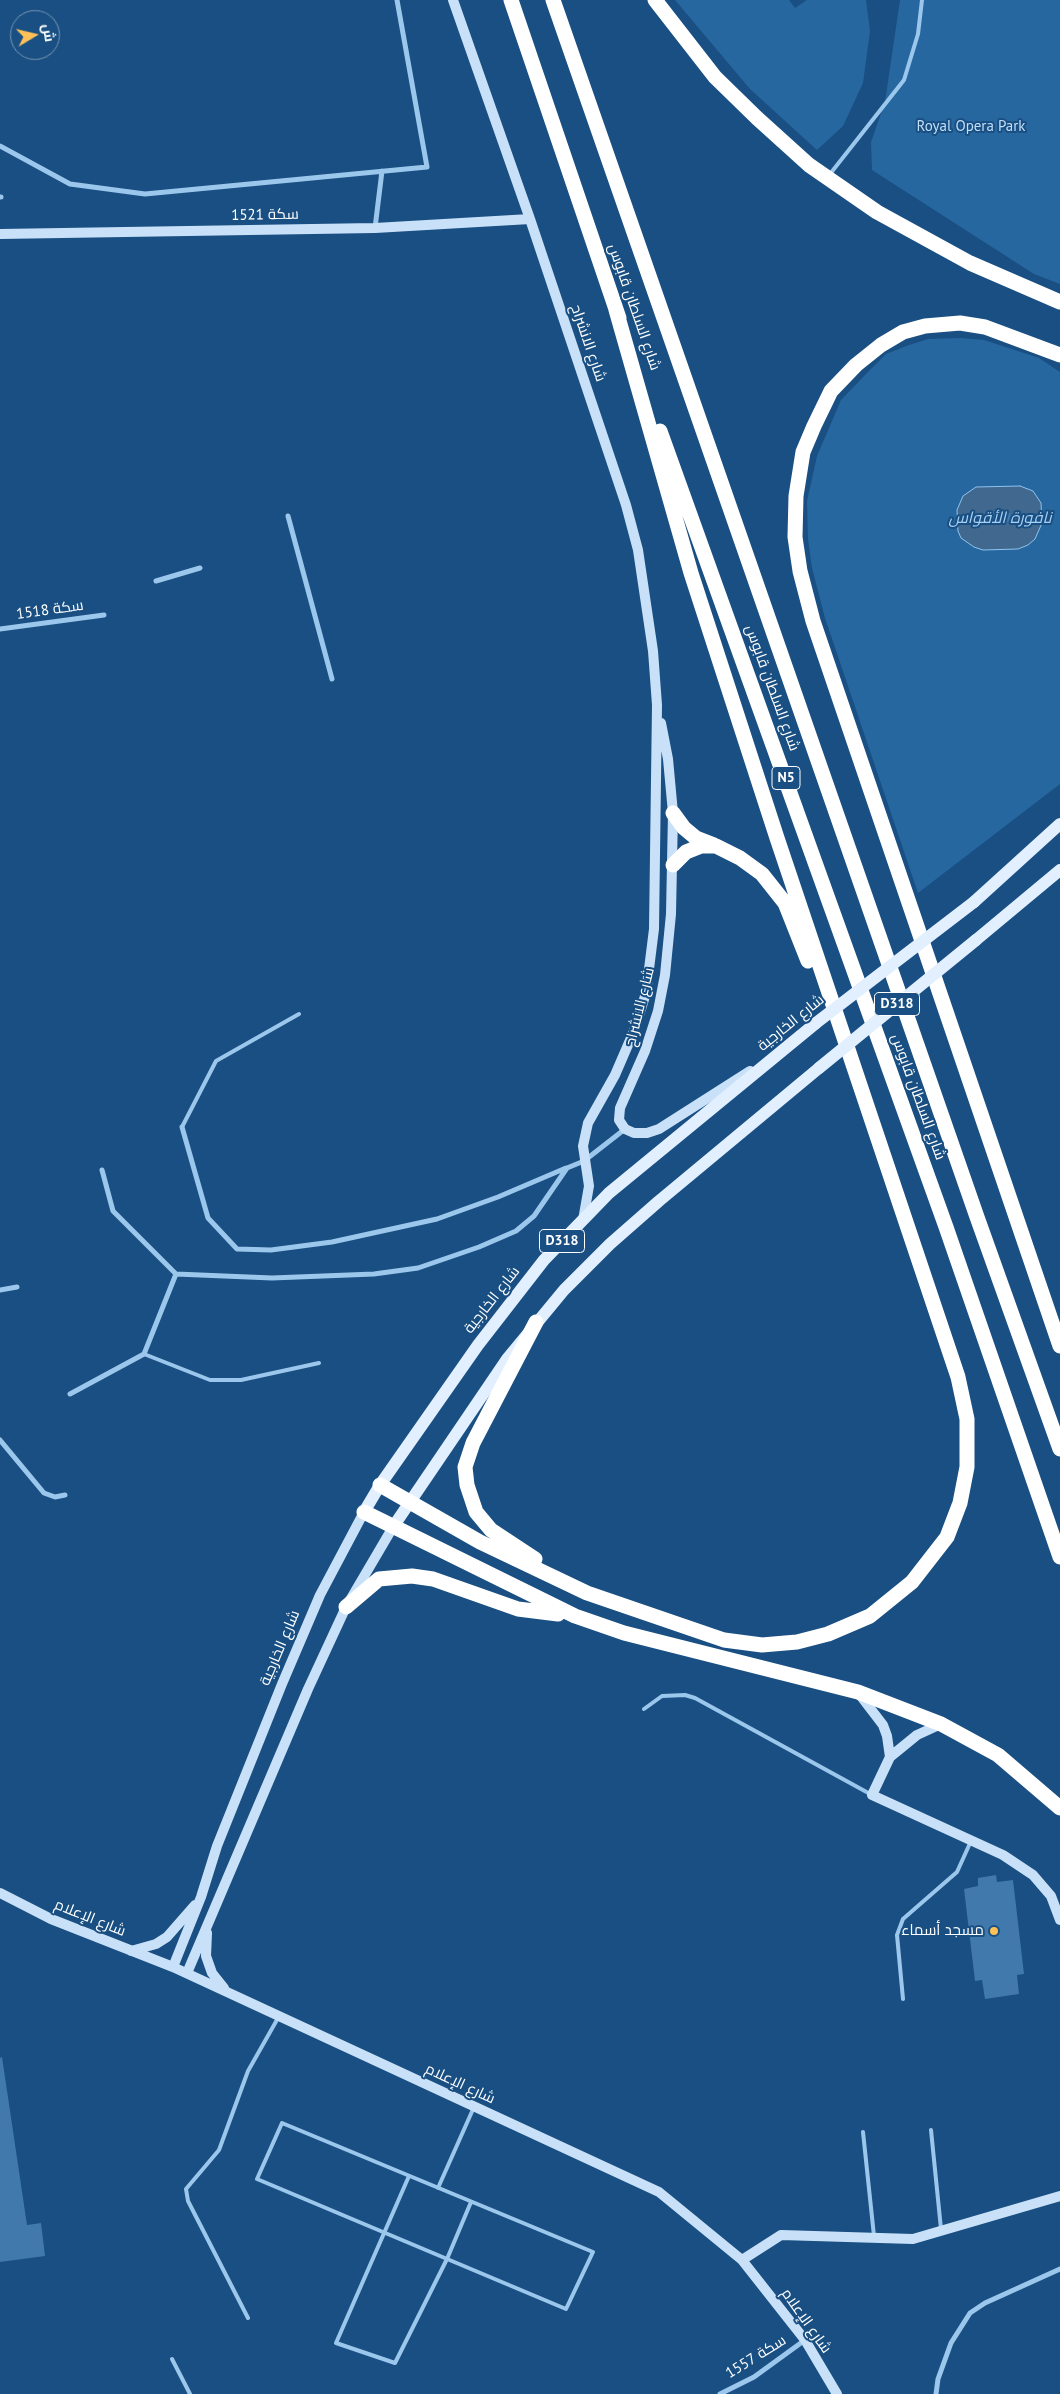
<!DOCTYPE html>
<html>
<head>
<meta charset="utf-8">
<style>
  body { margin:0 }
  #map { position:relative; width:1060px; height:2394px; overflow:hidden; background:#194f82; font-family:"PT Sans",Cairo,sans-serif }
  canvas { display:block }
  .north { position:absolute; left:10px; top:10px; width:50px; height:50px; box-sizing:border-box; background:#194f82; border:1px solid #7595b4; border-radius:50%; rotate:81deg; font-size:14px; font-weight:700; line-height:20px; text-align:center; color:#fff }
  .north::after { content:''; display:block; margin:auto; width:18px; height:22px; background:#ffc157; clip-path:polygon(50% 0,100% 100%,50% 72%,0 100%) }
</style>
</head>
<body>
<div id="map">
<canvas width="1060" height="2394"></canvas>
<div class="north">ش</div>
</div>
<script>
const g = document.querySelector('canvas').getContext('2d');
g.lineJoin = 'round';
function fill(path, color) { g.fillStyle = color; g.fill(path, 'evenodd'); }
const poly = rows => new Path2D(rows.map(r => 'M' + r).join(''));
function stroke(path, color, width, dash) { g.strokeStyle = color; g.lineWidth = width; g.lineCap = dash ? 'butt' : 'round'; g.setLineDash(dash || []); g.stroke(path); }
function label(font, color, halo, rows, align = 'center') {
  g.font = font + ' "PT Sans",Cairo,sans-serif'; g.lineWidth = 4; g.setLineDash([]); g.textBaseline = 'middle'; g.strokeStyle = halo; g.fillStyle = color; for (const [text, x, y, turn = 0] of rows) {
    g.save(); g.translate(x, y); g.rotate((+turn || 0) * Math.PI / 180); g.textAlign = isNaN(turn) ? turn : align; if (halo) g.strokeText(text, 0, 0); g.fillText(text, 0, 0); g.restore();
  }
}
fill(poly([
  [675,0,789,0,795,8,807,0,866,0,870,31,863,83,843,126,817,150,750,89],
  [900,0,1060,0,1060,284,1034,274,872,170,871,142,885,102],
  [960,338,984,340,1039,358,1060,372,1060,784,918,893,825,618,812,568,808,539,807,501,817,456,841,400,866,374,886,354,909,345,928,339]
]), '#2767a0');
const water = poly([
  [1020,486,1033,491,1041,503,1042,523,1035,539,1028,545,1018,549,983,550,974,547,961,538,958,531,957,510,963,496,976,487,1020,486]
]);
fill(water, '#41698f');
stroke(water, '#8fc3ee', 1);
fill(poly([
  [1000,510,1010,513,1012,520,1002,524,990,521,987,516,989,513],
  [996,1875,997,1882,1013,1880,1024,1974,1017,1975,1019,1994,985,1999,982,1980,975,1981,964,1889,978,1886,978,1878],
  [2,2057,27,2225,41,2223,45,2256,0,2262,0,2058]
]), '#4179ac');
stroke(poly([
  [830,174,904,80,918,34,922,0],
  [182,1127,216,1061,299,1014],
  [144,1354,210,1380,241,1380,319,1363],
  [644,1709,662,1696,685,1695,695,1698,872,1795],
  [903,1999,897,1935,903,1919,957,1872,971,1841],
  [282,2123,593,2252,566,2309,257,2179,282,2123],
  [931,2130,941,2229],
  [863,2132,874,2236],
  [409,2176,336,2343,395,2363,447,2259,471,2202],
  [438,2188,474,2107],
  [248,2318,188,2201,186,2189,219,2150,248,2071,278,2018],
  [172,2359,190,2394]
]), '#9cc7ec', 4);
stroke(poly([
  [0,146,70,184,145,194,427,167,397,0],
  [0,197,1,197],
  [375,228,382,171],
  [288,516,332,679],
  [156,581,200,568],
  [0,629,104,615],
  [182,1127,208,1218,237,1249,271,1250,332,1242,437,1219,498,1197,566,1168],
  [102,1170,113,1211,176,1274,272,1278,374,1274,418,1268,479,1247,516,1231,534,1216,567,1168,584,1161,625,1129],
  [0,1290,17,1287],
  [70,1394,144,1354,176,1274],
  [0,1440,44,1493,55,1497,65,1495],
  [720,2394,754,2377,805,2340],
  [936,2394,938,2379,951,2343,970,2313,985,2303,1060,2269]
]), '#9cc7ec', 5);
stroke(poly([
  [453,0,530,219,626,505,638,550,653,651,657,705,654,929,646,993,634,1031,615,1075,588,1123,583,1146,589,1186,583,1220],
  [0,234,375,228,530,219],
  [661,723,668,759,673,813,671,914,665,975,658,1011,645,1051,620,1108,619,1120,625,1129,634,1133,647,1133,659,1129,750,1071],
  [860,1695,883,1725,887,1736,890,1757],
  [941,1724,917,1735,890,1757,872,1795,1003,1855,1033,1875,1051,1896,1060,1920],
  [0,1893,51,1919,173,1967,659,2192,742,2260,805,2340,837,2394],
  [207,1933,206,1956,212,1973,224,1988],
  [131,1951,156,1944,167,1937,195,1905],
  [173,1967,201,1897,217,1846,282,1684,320,1595,364,1512],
  [187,1973,308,1689,346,1607,393,1527],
  [742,2260,781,2235,913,2239,1060,2196]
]), '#c9e1f8', 10);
stroke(poly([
  [974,902,1060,824],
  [976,940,1060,870],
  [364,1512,380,1485,478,1345,544,1260,609,1193,816,1023],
  [393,1527,507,1359,564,1290,610,1244,659,1201,819,1068]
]), '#e1efff', 12);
stroke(poly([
  [511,0,619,318],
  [553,0,977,1217,1060,1449],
  [655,0,715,77,757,118,809,165,877,212,970,263,1060,302],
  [1060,355,985,327,960,323,925,326,903,332,881,345,856,365,831,391,814,426,803,452,796,496,795,537,800,571,813,621,1060,1346],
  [660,431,946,1227,1060,1557],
  [673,813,684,828,696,838,714,845],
  [673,865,686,852,701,846,716,846,740,858,762,874,785,903,808,961],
  [380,1485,480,1542,587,1593,724,1640,762,1645,797,1642,828,1634,870,1616,912,1582,947,1537,960,1503,967,1467,967,1419,958,1377,777,838,691,573,616,310],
  [364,1512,575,1616,624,1633,858,1692,941,1724,998,1755,1060,1808],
  [535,1559,491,1530,476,1512,467,1485,465,1467,473,1443,536,1322],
  [346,1607,379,1579,412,1576,433,1579,518,1609,558,1614]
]), '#fff', 15);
stroke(poly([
  [816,1023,974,902],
  [819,1068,976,940]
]), '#e1efff', 12);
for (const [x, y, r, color] of [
  [994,1931,5,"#ffc157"]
]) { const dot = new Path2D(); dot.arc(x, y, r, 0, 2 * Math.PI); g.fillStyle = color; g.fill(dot); stroke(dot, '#194f82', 2); }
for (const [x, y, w] of [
  [786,778,28],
  [897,1004,45],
  [562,1241,45]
]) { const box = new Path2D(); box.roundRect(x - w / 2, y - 11.5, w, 23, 4); g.fillStyle = '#194f82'; g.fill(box); stroke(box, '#fff', 1); }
label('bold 14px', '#fff', null, [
  ["N5",786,778],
  ["D318",897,1004],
  ["D318",562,1241]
]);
label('15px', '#c1dff9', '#194f82', [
  ["Royal Opera Park",971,127]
]);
label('15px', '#fff', '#194f82', [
  ["سكة 1521",265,215,-1],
  ["شارع السلطان قابوس",634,307,71],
  ["شارع الانشراح",588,343,71],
  ["سكة 1518",50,610,-8],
  ["شارع السلطان قابوس",772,688,70],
  ["شارع الانشراح",640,1007,-76],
  ["شارع الخارجية",791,1023,-39],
  ["شارع السلطان قابوس",918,1097,70],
  ["شارع الخارجية",492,1300,-52],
  ["شارع الخارجية",280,1648,-67],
  ["شارع الإعلام",90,1918,22],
  ["شارع الإعلام",460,2084,25],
  ["شارع الإعلام",806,2321,55],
  ["سكة 1557",756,2357,-32]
]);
label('15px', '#fff', '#194f82', [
  ["مسجد أسماء",984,1931]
], 'right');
label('italic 16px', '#a8d0f3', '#194f82', [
  ["نافورة الأقواس",1000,518]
]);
</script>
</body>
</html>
